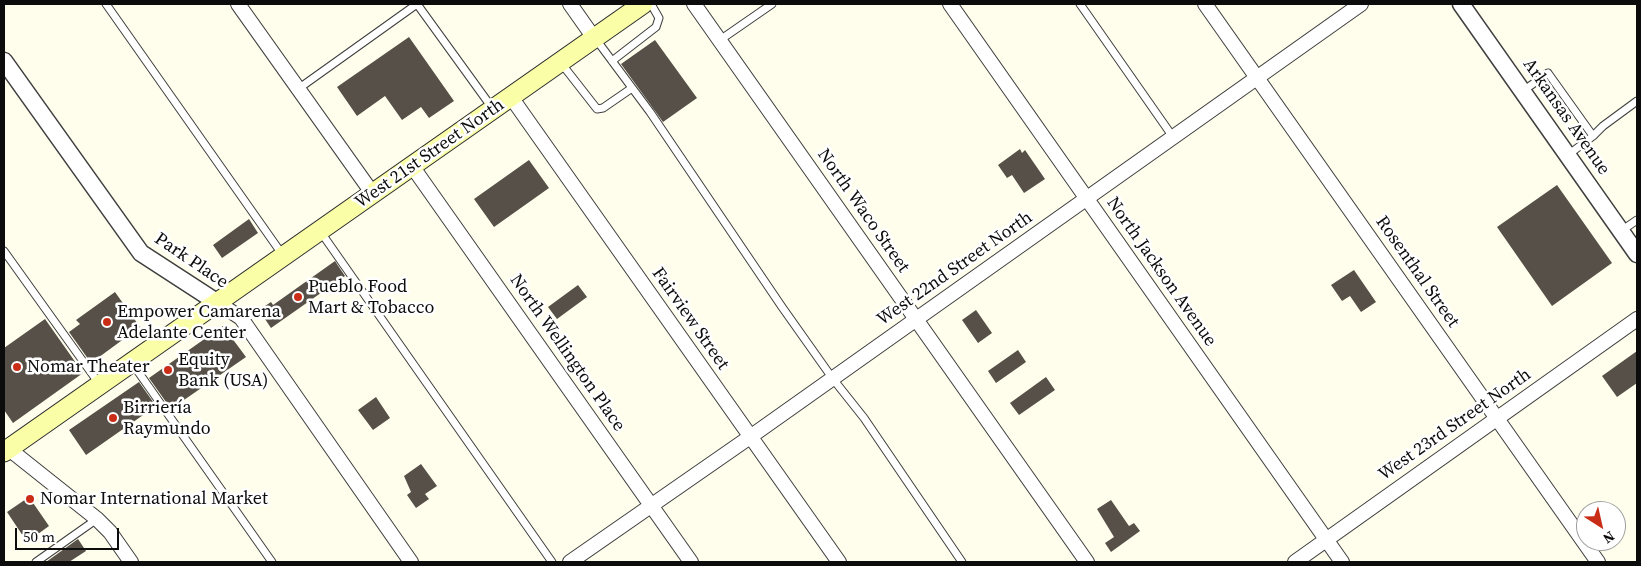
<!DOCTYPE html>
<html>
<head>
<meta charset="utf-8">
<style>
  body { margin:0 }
  #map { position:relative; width:1641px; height:566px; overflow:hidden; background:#fffeec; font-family:"Source Serif 4",serif }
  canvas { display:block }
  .frame { position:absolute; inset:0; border:5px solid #0c0c0c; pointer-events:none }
  .north { position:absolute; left:1576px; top:501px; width:50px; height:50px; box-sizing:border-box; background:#fff; border:1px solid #9e9e9e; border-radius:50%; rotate:145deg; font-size:14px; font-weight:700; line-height:20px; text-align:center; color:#0c0c0c }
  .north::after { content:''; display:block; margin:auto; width:18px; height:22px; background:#c92c17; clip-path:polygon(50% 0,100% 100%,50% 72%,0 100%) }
  .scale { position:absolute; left:15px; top:528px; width:104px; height:22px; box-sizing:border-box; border:2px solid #0c0c0c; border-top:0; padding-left:6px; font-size:15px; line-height:18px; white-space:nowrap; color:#0c0c0c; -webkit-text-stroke:4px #fff; paint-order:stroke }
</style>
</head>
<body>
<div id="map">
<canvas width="1641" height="566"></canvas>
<div class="frame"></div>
<div class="north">N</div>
<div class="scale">50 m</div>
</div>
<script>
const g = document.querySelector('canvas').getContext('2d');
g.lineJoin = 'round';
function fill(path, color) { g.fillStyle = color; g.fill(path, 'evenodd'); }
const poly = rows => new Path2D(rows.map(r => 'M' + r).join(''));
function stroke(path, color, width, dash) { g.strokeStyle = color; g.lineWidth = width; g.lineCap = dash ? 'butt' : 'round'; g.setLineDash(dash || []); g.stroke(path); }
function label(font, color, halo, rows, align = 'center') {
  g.font = font + ' "Source Serif 4",serif'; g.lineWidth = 5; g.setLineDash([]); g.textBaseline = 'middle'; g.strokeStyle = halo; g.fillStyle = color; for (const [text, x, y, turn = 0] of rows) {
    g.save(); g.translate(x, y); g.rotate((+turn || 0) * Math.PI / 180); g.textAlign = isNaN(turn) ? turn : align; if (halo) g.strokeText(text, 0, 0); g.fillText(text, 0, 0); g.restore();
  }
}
fill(poly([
  [409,37,454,101,429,118,421,107,402,120,385,96,357,116,337,87],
  [655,40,697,98,663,122,621,64],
  [1020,149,1022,153,1025,150,1045,179,1024,193,1012,175,1007,178,998,165],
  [529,160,549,188,494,227,474,199],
  [1557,185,1612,263,1552,306,1497,227],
  [249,219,258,233,222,258,213,245],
  [335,261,345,276,271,328,259,310,271,302,273,305],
  [1354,270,1376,302,1361,312,1350,296,1342,301,1331,285],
  [578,285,587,297,557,319,548,307],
  [115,292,140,327,91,363,69,332,80,324,76,320],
  [976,310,992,333,978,343,962,320],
  [45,319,83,373,13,423,4,410,4,348],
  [223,326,246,357,171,409,149,378],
  [1018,350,1026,362,996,383,988,371],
  [1637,351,1637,383,1617,397,1602,376],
  [1046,377,1055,390,1019,415,1010,403],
  [139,382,156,406,86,455,69,430],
  [376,397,390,418,373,430,358,410],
  [421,464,437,486,425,494,429,499,416,508,407,495,411,492,404,476],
  [29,497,49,526,27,542,7,512],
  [1111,500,1129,526,1134,523,1140,531,1111,552,1105,543,1114,537,1097,509],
  [78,539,86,551,69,562,46,562]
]), '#565048');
const service = poly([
  [106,4,282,254],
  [417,4,493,109],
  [1080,4,1173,137],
  [595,38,650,112,782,307,833,379,864,418,962,562],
  [720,40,772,4],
  [612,61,656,27,659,18,651,4],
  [561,63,597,109,603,108,632,88],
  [298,89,417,4],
  [1523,91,1548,73,1593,136,1568,155],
  [1593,136,1603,126,1637,101],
  [320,231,552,562],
  [1621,231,1637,220],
  [4,251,100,385],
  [132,363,272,562],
  [36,562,97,519]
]);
const minor = poly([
  [238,4,373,194],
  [570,4,594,38],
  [694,4,1087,562],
  [950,4,1342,562],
  [1205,4,1598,562],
  [511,97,839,562],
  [412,166,691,562],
  [218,303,241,318,411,562],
  [9,449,97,519,110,532,131,562],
  [570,562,750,437,1361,4],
  [1295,562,1637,319]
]);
const tertiary = poly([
  [1461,4,1637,254],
  [4,61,141,253,218,303]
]);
const secondary = poly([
  [4,452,643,4]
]);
stroke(service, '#3f3f3f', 9);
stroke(minor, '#3f3f3f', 16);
stroke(tertiary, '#3f3f3f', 19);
stroke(secondary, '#2e2e2e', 21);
stroke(service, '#fff', 7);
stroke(minor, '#fff', 14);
stroke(tertiary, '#fff', 16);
stroke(secondary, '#faffa7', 19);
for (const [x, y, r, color] of [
  [298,297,5,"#c92c17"],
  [107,322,5,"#c92c17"],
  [17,367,5,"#c92c17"],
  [168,370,5,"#c92c17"],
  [113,418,5,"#c92c17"],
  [30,499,5,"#c92c17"]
]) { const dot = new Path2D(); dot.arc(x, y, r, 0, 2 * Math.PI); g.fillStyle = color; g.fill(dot); stroke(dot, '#fff', 2); }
label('18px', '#0c0c0c', '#fff', [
  ["Arkansas Avenue",1566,117,55],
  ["West 21st Street North",430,154,-35],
  ["North Waco Street",863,211,55],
  ["Park Place",191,261,34],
  ["West 22nd Street North",955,269,-35],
  ["North Jackson Avenue",1161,272,55],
  ["Rosenthal Street",1417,272,55],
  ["Fairview Street",690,319,55],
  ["North Wellington Place",567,353,55],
  ["West 23rd Street North",1455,425,-35]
]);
label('18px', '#0c0c0c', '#fff', [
  ["Pueblo Food",308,287],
  ["Mart & Tobacco",308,308],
  ["Empower Camarena",117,312],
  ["Adelante Center",117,333],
  ["Equity",178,360],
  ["Bank (USA)",178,381],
  ["Nomar Theater",27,367],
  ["Birriería",123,408],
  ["Raymundo",123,429],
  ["Nomar International Market",40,499]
], 'left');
</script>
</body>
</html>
